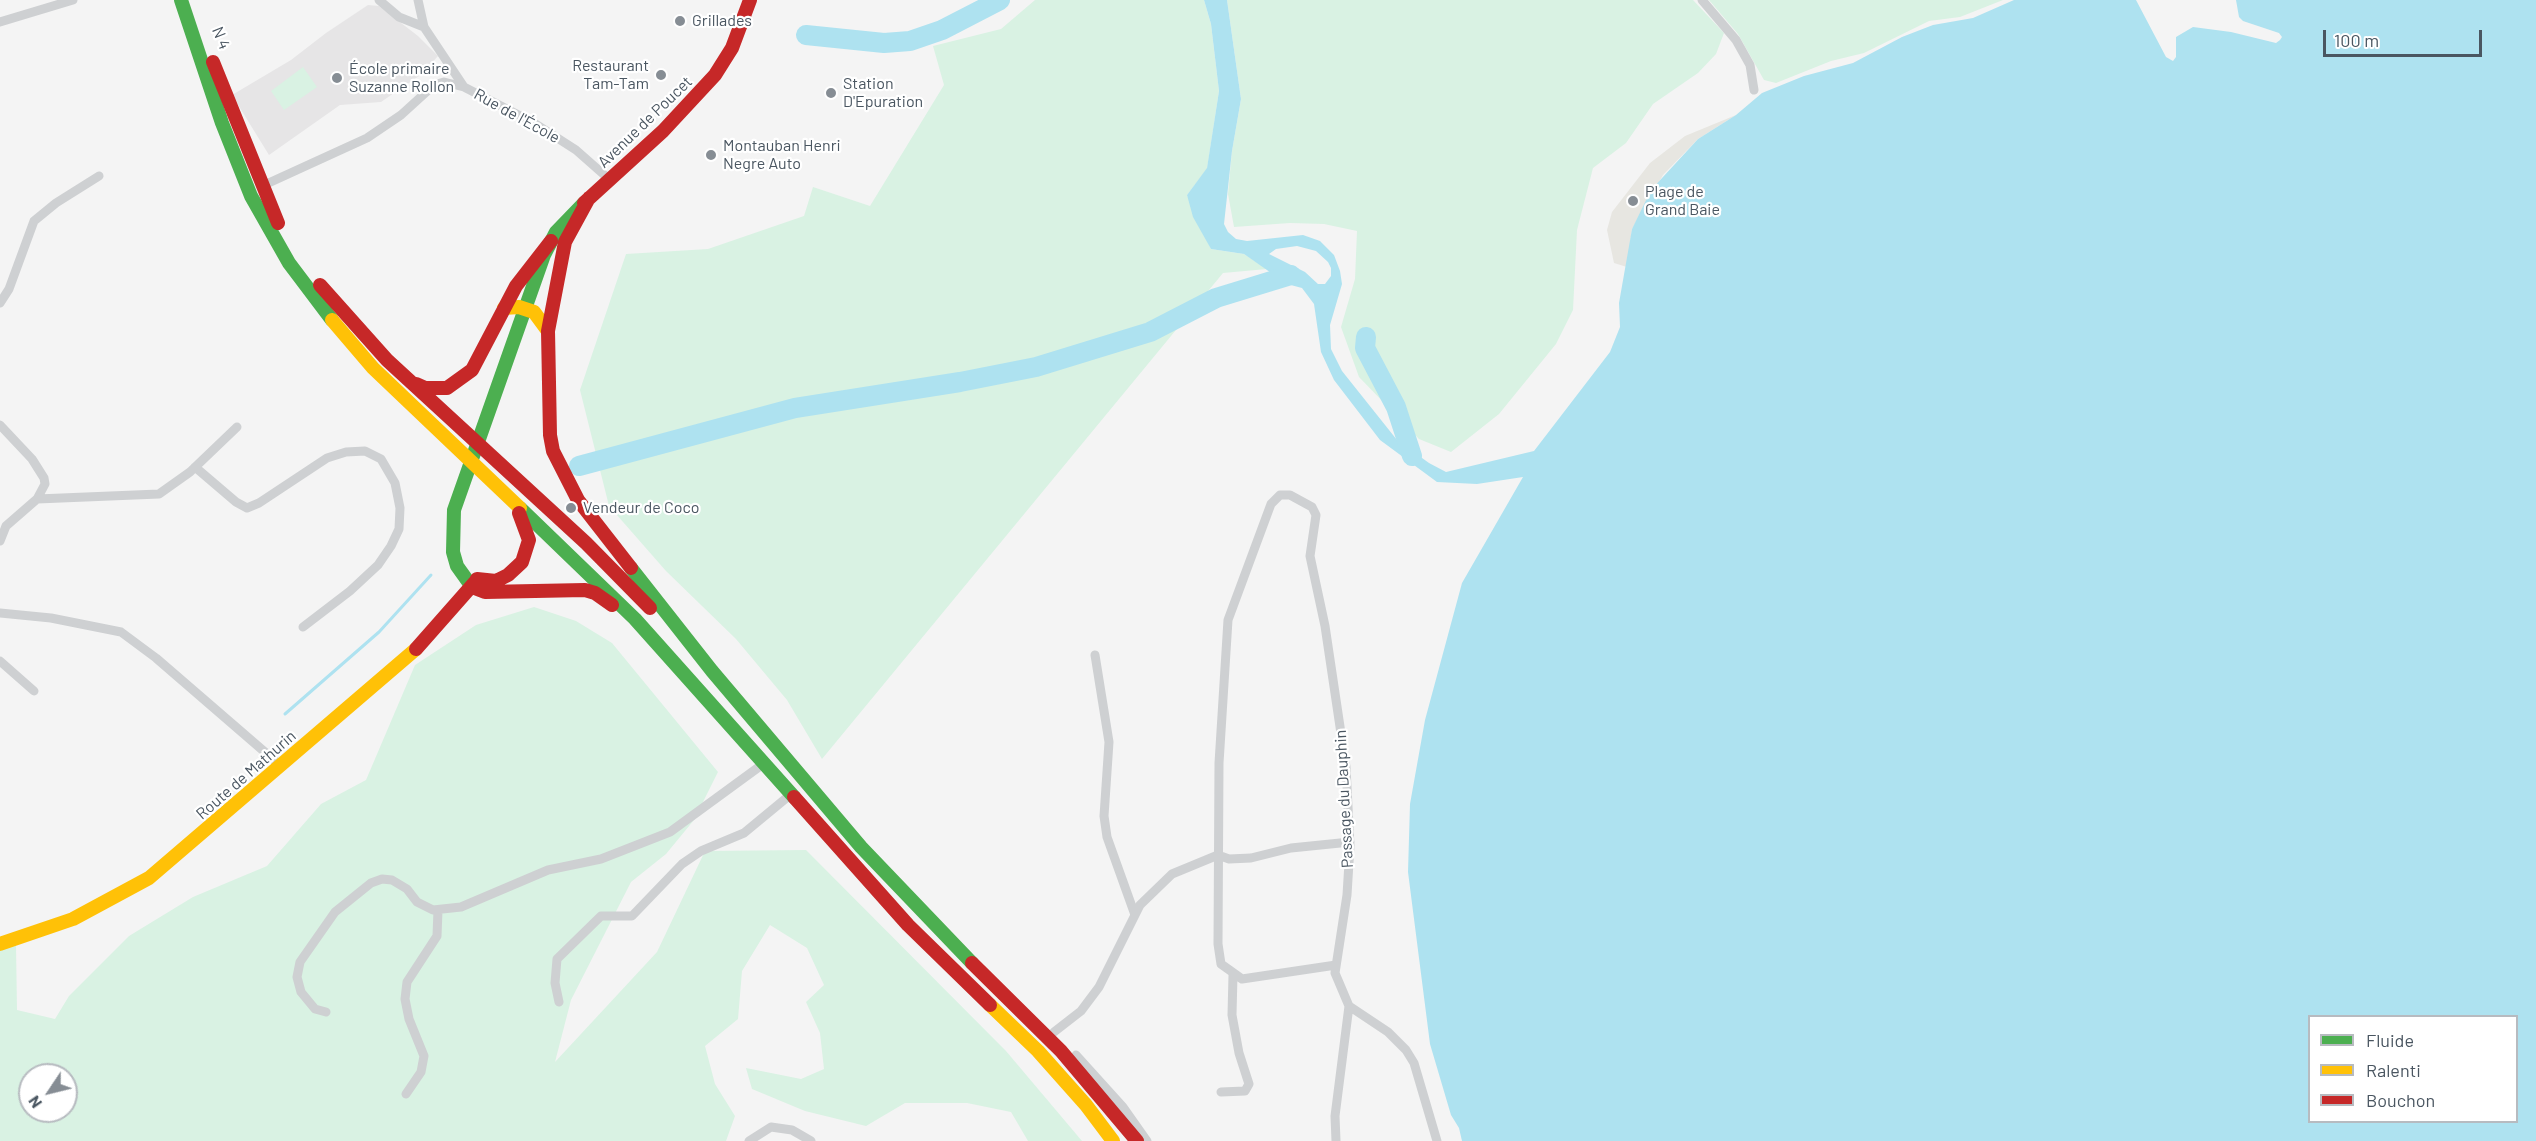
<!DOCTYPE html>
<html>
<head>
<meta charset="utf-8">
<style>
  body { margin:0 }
  #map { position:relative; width:2536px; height:1141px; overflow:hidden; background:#f4f4f4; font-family:Barlow,sans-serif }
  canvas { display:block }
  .legend { position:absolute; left:2308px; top:1015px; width:210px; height:108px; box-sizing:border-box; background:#fff; border:2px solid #b7bbc0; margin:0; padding:8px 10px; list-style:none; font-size:18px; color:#4a5661 }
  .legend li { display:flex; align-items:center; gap:12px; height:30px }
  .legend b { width:30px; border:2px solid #b7bbc0 }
  .north { position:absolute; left:18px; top:1063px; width:60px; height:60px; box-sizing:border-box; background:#fff; border:2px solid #b7bbc0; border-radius:50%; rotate:235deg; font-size:16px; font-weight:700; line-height:24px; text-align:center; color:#4a5661 }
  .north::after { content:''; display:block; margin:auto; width:21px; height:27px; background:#868d94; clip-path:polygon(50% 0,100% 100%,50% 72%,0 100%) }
  .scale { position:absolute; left:2323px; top:30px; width:159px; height:27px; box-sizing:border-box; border:3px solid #4a5661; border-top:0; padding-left:8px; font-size:18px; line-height:21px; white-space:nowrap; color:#4a5661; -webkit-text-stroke:4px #fff; paint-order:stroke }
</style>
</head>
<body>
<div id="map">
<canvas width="2536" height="1141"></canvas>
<ul class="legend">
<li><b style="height:8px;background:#4caf50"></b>Fluide</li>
<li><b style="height:8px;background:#ffc107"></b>Ralenti</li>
<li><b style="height:8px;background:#c62828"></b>Bouchon</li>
</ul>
<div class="north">N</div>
<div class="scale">100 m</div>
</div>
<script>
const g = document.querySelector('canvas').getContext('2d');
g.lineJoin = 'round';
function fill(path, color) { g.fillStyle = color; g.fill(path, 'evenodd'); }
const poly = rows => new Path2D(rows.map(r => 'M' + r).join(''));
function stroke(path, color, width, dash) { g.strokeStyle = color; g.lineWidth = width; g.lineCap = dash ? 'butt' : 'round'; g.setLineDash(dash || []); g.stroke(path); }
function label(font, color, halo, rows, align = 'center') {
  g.font = font + ' Barlow,sans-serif'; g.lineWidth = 4.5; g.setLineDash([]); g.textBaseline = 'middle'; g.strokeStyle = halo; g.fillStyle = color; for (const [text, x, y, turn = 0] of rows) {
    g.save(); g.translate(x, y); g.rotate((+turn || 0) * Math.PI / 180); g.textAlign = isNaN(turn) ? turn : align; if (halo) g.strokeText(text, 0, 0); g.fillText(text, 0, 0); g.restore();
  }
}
fill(poly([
  [368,5,379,6,418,36,438,56,422,74,381,102,340,105,269,155,232,95,291,60,326,33]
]), '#e6e5e6');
fill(poly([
  [1035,0,1204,0,1211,24,1219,91,1207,169,1187,195,1211,249,1244,254,1267,269,1223,273,822,759,787,700,736,639,666,571,609,506,580,390,626,254,708,249,804,216,813,187,870,206,944,85,933,46,1001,29],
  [1227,0,1693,0,1724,33,1716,54,1698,73,1653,104,1626,143,1593,168,1577,230,1573,310,1556,344,1499,414,1451,452,1419,439,1359,377,1341,327,1355,279,1357,231,1324,224,1290,223,1234,227,1228,194,1232,151,1241,99],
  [1709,0,2003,0,1960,17,1929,21,1864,53,1831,61,1776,83,1764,80,1738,34],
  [303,67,317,87,284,110,271,91],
  [534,607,576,621,612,643,718,772,694,820,666,854,631,882,571,1000,555,1062,657,952,705,851,806,850,1006,1051,1082,1141,1028,1141,1011,1112,967,1103,905,1103,866,1126,805,1111,752,1089,746,1068,801,1079,824,1069,820,1033,806,1002,824,985,807,948,770,925,742,971,738,1019,705,1046,715,1084,735,1116,726,1141,0,1141,0,949,16,945,17,1010,55,1019,69,996,129,936,193,897,267,866,321,804,366,780,415,665,476,625],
  [30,1075,66,1075,66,1111,30,1111]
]), '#d9f2e3');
fill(poly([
  [1736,115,1698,139,1663,175,1632,229,1627,267,1614,263,1607,230,1612,212,1650,163,1685,136]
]), '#e7e6e1');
fill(poly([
  [1204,0,1227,0,1241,99,1232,151,1224,224,1228,232,1236,239,1247,241,1303,235,1320,241,1334,255,1340,271,1342,284,1330,325,1331,349,1342,371,1397,440,1429,463,1446,472,1534,451,1610,352,1620,327,1619,303,1632,229,1651,190,1698,139,1736,115,1762,93,1804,76,1853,63,1902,37,1933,25,1973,18,2014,0,2136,0,2166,57,2173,61,2176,57,2176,37,2193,27,2231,32,2276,43,2280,40,2282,37,2279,33,2243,21,2239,17,2236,0,2536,0,2536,1141,1462,1141,1459,1128,1451,1115,1430,1044,1408,872,1410,804,1425,720,1462,583,1523,477,1477,484,1437,482,1380,440,1334,380,1321,352,1314,304,1302,288,1287,284,1244,254,1211,249,1193,217,1187,195,1207,168,1219,91,1211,24],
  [1297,246,1316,251,1328,262,1331,268,1331,276,1325,284,1318,284,1305,272,1269,254,1276,249],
  [2310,1016,2516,1016,2516,1122,2310,1122]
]), '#aee2f0');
stroke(poly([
  [285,714,379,632,431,575]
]), '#aee2f0', 3);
stroke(poly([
  [806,35,884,43,910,41,942,30,1000,0],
  [1366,337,1365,348,1396,407,1412,456],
  [579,466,795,408,960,382,1036,367,1150,332,1216,298,1291,275]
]), '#aee2f0', 20);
stroke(poly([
  [379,0,399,17,424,27],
  [418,0,424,27,464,87],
  [1702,0,1736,40,1750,65,1754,90],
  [0,22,73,0],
  [262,186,367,138,401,115,434,85,444,82,464,87,534,123,576,150,610,180],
  [0,303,9,289,34,221,56,203,99,176],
  [0,425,32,459,44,478,45,484,37,499,6,526,0,541],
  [195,467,236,502,247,508,259,503,327,458,346,452,365,451,381,459,395,483,400,508,399,529,391,546,378,565,350,591,303,627],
  [37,499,159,494,190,472,237,427],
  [0,613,51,618,121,632,156,658,281,766],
  [1095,655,1109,742,1104,816,1107,837,1135,915],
  [0,661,34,691],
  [1336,965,1242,979,1221,964,1218,944,1219,763,1228,620,1271,504,1280,495,1290,495,1312,507,1316,515,1310,556,1325,626,1346,767,1350,846,1347,895,1335,973,1349,1006,1388,1032,1406,1050,1414,1063,1437,1141],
  [559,1002,555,983,557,959,601,916,632,916,682,864,701,851,744,833,790,795],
  [326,1012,315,1009,301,992,297,977,300,962,335,912,371,883,382,879,392,880,407,889,417,902,433,910,461,907,548,870,601,859,670,832,763,764],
  [1054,1032,1081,1011,1099,987,1140,905,1172,874,1218,855,1229,859,1251,858,1291,848,1350,842],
  [1076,1055,1123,1107,1147,1141],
  [1221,1092,1245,1091,1249,1084,1239,1053,1232,1015,1233,975],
  [406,1094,421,1072,424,1056,409,1019,405,999,407,982,437,936,438,910],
  [749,1141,771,1127,792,1130,811,1141],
  [1336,1141,1335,1116,1349,1006]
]), '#ced0d2', 9);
stroke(poly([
  [181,0,222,123,251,196,289,263,332,320],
  [520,508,635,619,794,797],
  [631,568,712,671,861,847,972,963],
  [472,587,457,566,453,552,454,510,544,255,556,232,584,203]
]), '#4caf50', 14);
stroke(poly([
  [504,308,519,307,534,312,548,331],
  [332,320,373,368,520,508],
  [0,944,73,919,149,878,416,649],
  [990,1005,1038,1051,1086,1105,1113,1141]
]), '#ffc107', 14);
stroke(poly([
  [213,62,278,223],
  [589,198,565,242,548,331,550,435,553,451,578,500,631,568],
  [584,203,663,131,715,75,732,48,750,0],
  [320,285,387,360,586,543,650,608],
  [416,384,425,388,447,388,472,370,516,286,551,241],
  [477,579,496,581,508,575,522,562,529,540,519,513],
  [472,587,485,592,585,590,595,593,612,605],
  [416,649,476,581],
  [794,797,908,925,990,1005],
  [972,963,1061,1051,1137,1141]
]), '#c62828', 14);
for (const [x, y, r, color] of [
  [680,21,6,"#868d94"],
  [661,75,6,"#868d94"],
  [337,78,6,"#868d94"],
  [831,93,6,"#868d94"],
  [711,155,6,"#868d94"],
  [1633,201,6,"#868d94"],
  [571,508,6,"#868d94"]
]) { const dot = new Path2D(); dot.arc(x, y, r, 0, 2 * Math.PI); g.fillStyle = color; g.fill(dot); stroke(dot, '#fff', 2); }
label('16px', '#4a5661', '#fff', [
  ["Grillades",692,21],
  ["Restaurant",649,66,"right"],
  ["Tam-Tam",649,84,"right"],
  ["École primaire",349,69],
  ["Suzanne Rollon",349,87],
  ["Station",843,84],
  ["D'Epuration",843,102],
  ["Montauban Henri",723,146],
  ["Negre Auto",723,164],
  ["Plage de",1645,192],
  ["Grand Baie",1645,210],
  ["Vendeur de Coco",583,508]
], 'left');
label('16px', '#4a5661', '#fff', [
  ["N 4",221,38,68],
  ["Rue de l'École",517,116,29],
  ["Avenue de Poucet",645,122,-44],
  ["Route de Mathurin",246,775,-41],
  ["Passage du Dauphin",1344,799,-93]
]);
</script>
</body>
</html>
